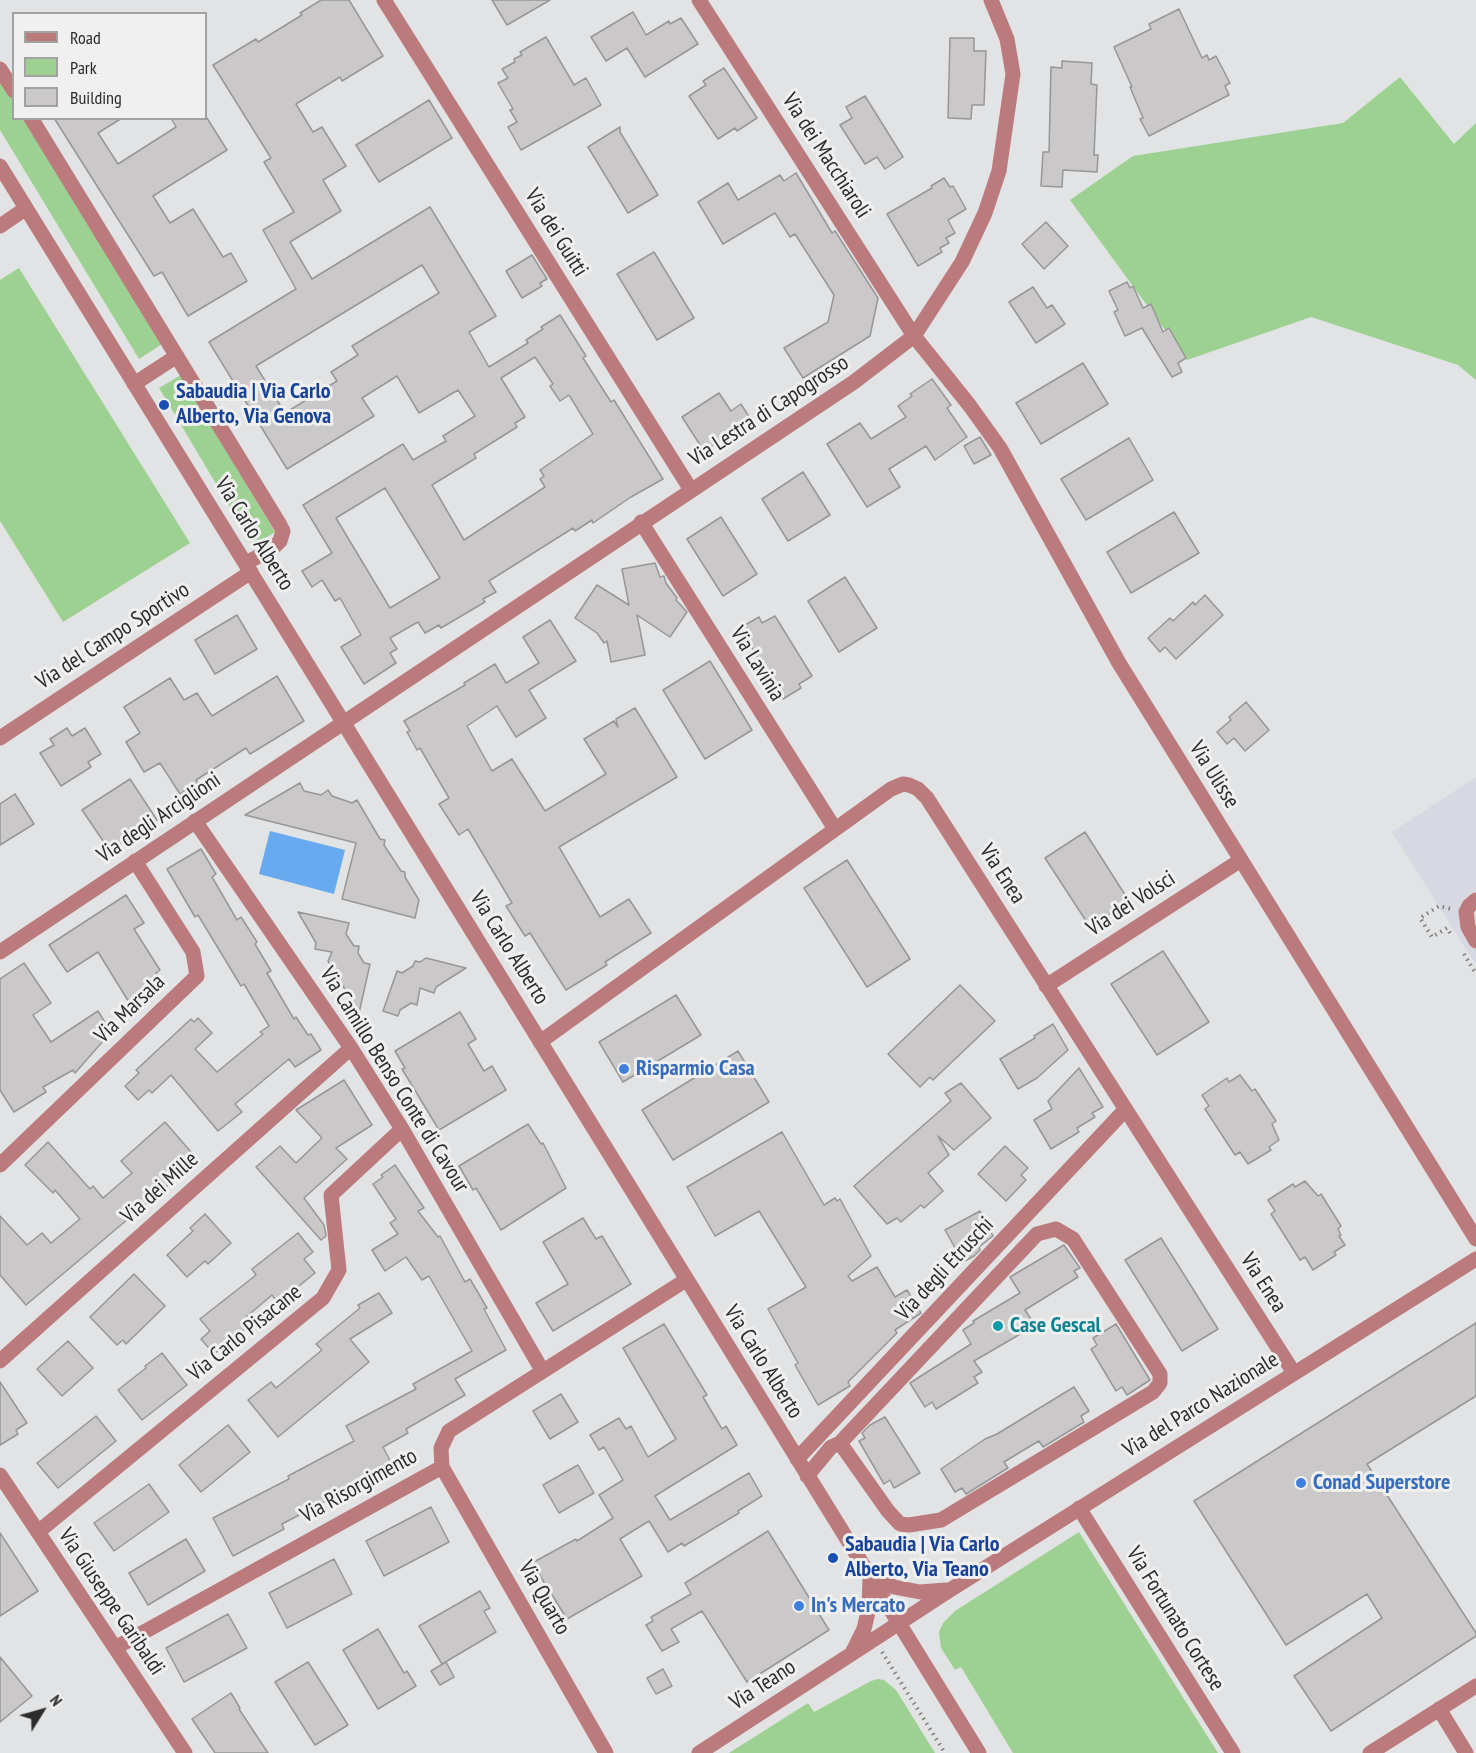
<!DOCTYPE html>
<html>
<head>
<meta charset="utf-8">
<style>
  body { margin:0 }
  #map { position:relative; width:1476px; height:1753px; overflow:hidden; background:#e2e3e4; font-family:"PT Sans Narrow",sans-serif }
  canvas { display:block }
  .legend { position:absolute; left:12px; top:12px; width:195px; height:108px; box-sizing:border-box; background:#f0f0f1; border:2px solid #a2a2a3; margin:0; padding:8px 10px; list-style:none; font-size:18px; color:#2c2c2d }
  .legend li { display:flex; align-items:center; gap:12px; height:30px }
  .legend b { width:30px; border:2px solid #a2a2a3 }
  .north { position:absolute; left:12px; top:1681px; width:60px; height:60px; -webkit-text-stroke:4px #f0f0f1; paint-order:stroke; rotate:53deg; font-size:16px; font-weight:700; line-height:24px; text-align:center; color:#2c2c2d }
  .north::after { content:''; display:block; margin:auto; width:21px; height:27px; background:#2c2c2d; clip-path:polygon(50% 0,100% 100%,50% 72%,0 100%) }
</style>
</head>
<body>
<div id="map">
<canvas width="1476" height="1753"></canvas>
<ul class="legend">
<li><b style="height:8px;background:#bb7a7c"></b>Road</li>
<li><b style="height:16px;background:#9dd191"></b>Park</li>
<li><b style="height:16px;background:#cac8c8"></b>Building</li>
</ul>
<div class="north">N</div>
</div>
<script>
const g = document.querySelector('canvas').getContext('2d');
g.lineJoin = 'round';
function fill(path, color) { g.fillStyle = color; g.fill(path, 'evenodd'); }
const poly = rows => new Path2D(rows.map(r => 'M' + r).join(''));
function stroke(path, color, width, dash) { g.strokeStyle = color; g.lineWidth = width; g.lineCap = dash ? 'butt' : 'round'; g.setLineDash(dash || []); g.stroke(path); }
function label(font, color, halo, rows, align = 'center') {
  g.font = font + ' "PT Sans Narrow",sans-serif'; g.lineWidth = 6; g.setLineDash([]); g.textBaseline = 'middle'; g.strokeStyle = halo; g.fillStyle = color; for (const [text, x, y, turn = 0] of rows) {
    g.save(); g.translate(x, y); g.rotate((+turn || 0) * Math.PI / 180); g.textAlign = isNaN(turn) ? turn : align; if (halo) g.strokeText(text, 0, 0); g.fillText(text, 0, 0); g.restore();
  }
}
fill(poly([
  [1476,777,1476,965,1392,832]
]), '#d7d8e1');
fill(poly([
  [0,77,13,99,14,118,25,119,162,344,139,359,0,130],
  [1400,77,1454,144,1476,123,1476,380,1458,365,1311,317,1187,360,1070,200,1133,156,1343,123],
  [19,268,190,543,63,622,0,521,0,280],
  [181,375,275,532,253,546,159,388],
  [1079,1532,1218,1753,1013,1753,961,1667,955,1670,941,1648,939,1632,943,1623,955,1611],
  [878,1679,884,1680,896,1690,935,1753,729,1753,808,1703,814,1712,871,1681]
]), '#9dd191');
fill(poly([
  [270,831,345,850,334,894,259,874]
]), '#67aaef');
const building = poly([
  [321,0,349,0,383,56,342,81,340,77,296,104,313,132,322,127,346,166,323,180,341,211,290,242,312,279,430,207,496,316,469,332,489,367,528,343,526,340,543,329,541,327,560,315,586,356,583,358,611,402,614,400,663,479,631,497,593,523,592,520,575,531,573,528,489,581,496,592,483,599,485,602,441,628,439,625,425,633,418,622,390,638,397,649,390,653,396,663,364,684,341,647,361,635,340,598,335,601,322,580,312,587,302,571,332,553,303,505,403,444,413,460,446,441,443,436,475,416,458,390,419,413,397,376,362,398,374,416,287,469,209,342,296,289,263,230,294,212,264,162,271,158,213,65,256,39,258,42,302,15,300,13,321,0],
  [422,265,439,293,352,346,358,355,331,372,337,381,285,413,256,366,422,265],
  [535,357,553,384,550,386,560,401,569,395,593,434,540,470,544,476,540,479,545,487,464,540,432,485,476,458,474,454,517,427,515,423,525,417,501,378,535,357],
  [385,488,440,578,390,608,336,518,385,488],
  [492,0,550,0,507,25,492,0],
  [1179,9,1202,58,1207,55,1209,60,1216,56,1230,83,1225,86,1229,95,1149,136,1140,119,1143,118,1130,87,1132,87,1114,47,1151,29,1149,24,1179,9],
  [633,12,646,35,669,21,670,24,681,18,698,44,645,77,627,48,606,61,591,37,633,12],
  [546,37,574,85,586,78,601,105,521,150,508,127,517,122,510,110,513,109,498,83,508,78,502,69,515,62,514,59,522,55,520,52,546,37],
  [950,38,974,38,974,51,986,51,984,105,972,105,971,119,948,118,950,38],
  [1062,61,1092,63,1091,84,1097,85,1094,155,1098,155,1097,172,1063,170,1062,187,1041,186,1043,152,1049,152,1051,67,1062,68,1062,61],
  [724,68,757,118,737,131,735,128,718,139,689,96,706,85,703,81,724,68],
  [865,96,903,157,885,169,877,157,865,164,840,125,852,118,846,107,865,96],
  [429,100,452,138,379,182,356,145,429,100],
  [54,118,122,118,98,133,118,164,176,127,171,118,207,118,227,150,153,196,170,223,193,209,223,257,231,253,247,281,188,316,162,272,154,276,54,118],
  [620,127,620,132,658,195,628,213,588,147,620,127],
  [796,173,832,233,835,231,878,298,870,336,803,378,784,348,828,322,834,295,795,234,790,237,775,213,723,244,698,202,728,183,738,200,780,175,784,181,796,173],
  [944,178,950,187,953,186,966,209,948,220,955,233,946,238,949,243,940,248,942,252,918,266,887,214,932,188,931,186,944,178],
  [1046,222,1068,246,1044,269,1022,244,1046,222],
  [654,252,694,318,657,340,617,274,654,252],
  [532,255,547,279,540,283,542,286,522,298,506,271,532,255],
  [1127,282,1130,288,1133,286,1143,308,1151,304,1163,332,1169,328,1186,358,1178,363,1182,372,1172,377,1142,328,1125,336,1114,312,1118,310,1109,291,1127,282],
  [1033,287,1047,308,1052,305,1065,324,1036,343,1009,302,1033,287],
  [1083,363,1108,404,1041,444,1016,403,1083,363],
  [932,379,951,405,947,408,967,437,935,460,926,446,889,469,900,487,867,507,827,444,860,423,871,439,906,417,898,406,912,396,910,394,932,379],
  [719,393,731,411,741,404,751,420,704,451,682,417,719,393],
  [980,437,991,455,974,464,964,446,980,437],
  [1129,438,1153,480,1086,520,1061,479,1129,438],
  [803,472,830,515,788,541,762,499,803,472],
  [1174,512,1199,553,1131,593,1107,552,1174,512],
  [721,517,757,574,723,596,687,539,721,517],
  [655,563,660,577,664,576,666,583,677,598,676,600,687,612,670,637,637,615,645,655,611,662,607,641,604,643,597,633,575,618,597,585,629,605,622,569,655,563],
  [845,577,877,628,839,652,808,601,845,577],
  [1205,595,1223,615,1176,659,1165,647,1160,652,1148,638,1170,618,1173,621,1193,602,1195,605,1205,595],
  [237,615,257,649,215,674,195,640,237,615],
  [775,616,812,676,799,684,801,688,783,699,740,628,759,617,762,623,775,616],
  [550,620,576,661,529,690,546,718,516,737,497,706,467,726,492,771,512,759,545,811,606,774,584,739,614,721,618,727,616,719,635,708,677,777,559,847,600,917,629,899,651,933,605,962,607,965,566,990,530,933,525,936,506,906,512,903,468,829,459,835,439,804,449,798,420,748,417,750,407,732,410,731,404,721,465,685,464,683,495,664,506,683,539,663,523,637,550,620],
  [710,661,752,730,705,759,663,690,710,661],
  [277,676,304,721,250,754,246,748,196,780,198,783,180,794,160,763,144,772,126,742,140,733,124,707,170,678,184,700,197,693,212,716,277,676],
  [1246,702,1269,730,1245,751,1234,738,1227,744,1217,732,1231,720,1229,717,1246,702],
  [67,728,72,736,85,728,101,754,88,762,91,767,61,786,40,753,54,745,50,739,67,728],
  [130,779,157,820,110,851,82,810,130,779],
  [300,783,304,791,321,795,328,790,332,796,352,803,357,800,380,839,385,840,384,845,401,871,405,872,405,877,419,900,415,918,342,899,356,843,245,815,300,783],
  [15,794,34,824,0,845,0,804,15,794],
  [1085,832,1129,901,1090,927,1045,858,1085,832],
  [201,849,216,874,212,877,237,920,241,917,257,942,255,944,271,971,267,973,285,1004,294,1019,296,1017,308,1035,311,1034,321,1050,295,1067,289,1059,235,1104,242,1112,218,1131,171,1075,152,1093,149,1090,138,1100,125,1086,139,1073,136,1070,191,1019,194,1022,198,1018,212,1033,195,1049,217,1072,263,1034,260,1032,269,1026,244,984,241,986,198,915,195,917,167,869,201,849],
  [847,860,910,959,867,987,804,888,847,860],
  [126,895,144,923,134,929,160,970,156,973,165,987,132,1007,98,952,67,972,49,945,126,895],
  [298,912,349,923,346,934,354,946,359,946,358,953,364,963,370,964,359,1013,328,961,332,952,315,949,316,943,298,912],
  [1163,951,1209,1022,1157,1055,1111,984,1163,951],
  [426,958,466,968,436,987,434,993,420,988,417,1005,411,1003,400,1010,398,1016,383,1011,397,971,402,973,413,966,415,961,420,962,426,958],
  [24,963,51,1003,33,1015,51,1042,98,1011,111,1032,75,1073,73,1070,43,1087,46,1092,14,1112,0,1090,0,979,24,963],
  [960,985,995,1021,933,1080,930,1077,920,1087,888,1054,960,985],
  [676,995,701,1035,623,1082,599,1042,676,995],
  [460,1012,476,1039,468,1044,484,1071,492,1066,506,1090,439,1130,402,1069,405,1068,395,1051,460,1012],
  [1053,1024,1068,1050,1037,1078,1018,1089,1000,1059,1035,1038,1034,1036,1053,1024],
  [738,1051,769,1102,673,1160,642,1110,738,1051],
  [1079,1068,1103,1107,1092,1113,1095,1117,1077,1128,1079,1132,1051,1149,1034,1120,1052,1109,1048,1101,1079,1068],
  [1240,1075,1252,1091,1255,1089,1276,1121,1272,1124,1279,1140,1269,1147,1271,1150,1248,1164,1240,1152,1235,1155,1205,1109,1209,1106,1202,1095,1227,1078,1229,1082,1240,1075],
  [344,1080,372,1125,336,1148,347,1159,304,1198,324,1225,326,1236,321,1240,256,1167,280,1146,296,1163,322,1138,296,1110,344,1080],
  [961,1083,991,1118,954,1150,938,1136,949,1155,928,1173,943,1191,924,1208,921,1205,901,1222,897,1218,887,1224,854,1186,951,1101,945,1093,961,1083],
  [165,1122,198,1160,26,1305,0,1275,0,1216,27,1245,42,1233,51,1243,80,1219,55,1190,53,1193,25,1165,48,1142,90,1189,93,1186,103,1198,132,1173,121,1161,165,1122],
  [528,1124,541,1144,543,1143,566,1188,501,1230,476,1188,473,1190,459,1166,528,1124],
  [782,1132,824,1205,835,1198,837,1201,840,1199,871,1256,848,1276,852,1281,877,1267,895,1297,907,1290,921,1313,895,1330,897,1333,848,1382,850,1386,818,1405,795,1365,798,1363,768,1309,806,1287,759,1211,715,1236,687,1187,782,1132],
  [1005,1146,1028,1168,1021,1175,1026,1180,1006,1201,978,1174,1005,1146],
  [395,1165,424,1208,418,1211,438,1237,440,1236,465,1282,470,1279,487,1308,484,1309,506,1350,455,1379,465,1395,406,1429,408,1433,383,1447,393,1466,282,1524,284,1529,233,1556,213,1518,289,1479,288,1476,354,1441,346,1426,416,1389,413,1384,472,1351,429,1276,422,1280,406,1257,385,1271,372,1250,398,1234,390,1223,396,1219,373,1184,383,1177,381,1175,395,1165],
  [1305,1181,1318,1196,1321,1194,1341,1226,1338,1229,1341,1235,1339,1236,1345,1245,1334,1252,1336,1255,1313,1270,1305,1257,1300,1260,1271,1214,1275,1211,1268,1200,1293,1184,1295,1187,1305,1181],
  [980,1211,993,1236,979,1247,980,1250,974,1256,963,1262,945,1230,980,1211],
  [205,1214,231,1243,208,1264,205,1261,187,1277,167,1255,193,1231,190,1228,205,1214],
  [583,1218,596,1239,602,1236,631,1284,553,1331,536,1303,568,1284,543,1242,583,1218],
  [298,1233,313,1252,304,1259,315,1273,278,1303,272,1295,246,1317,251,1324,214,1354,201,1339,210,1331,200,1319,256,1275,252,1269,298,1233],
  [1161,1238,1218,1329,1182,1351,1125,1260,1161,1238],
  [1064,1245,1080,1268,1074,1271,1078,1277,1025,1310,1031,1319,1025,1322,1029,1329,974,1361,982,1372,974,1377,978,1383,936,1409,932,1402,925,1407,910,1383,971,1344,963,1330,974,1323,973,1321,1020,1293,1010,1277,1064,1245],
  [134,1274,165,1306,126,1344,123,1340,117,1345,90,1317,134,1274],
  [379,1293,392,1313,350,1339,369,1362,278,1437,248,1400,271,1382,276,1388,322,1350,316,1344,360,1308,358,1305,379,1293],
  [1476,1323,1476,1396,1367,1464,1476,1633,1476,1636,1331,1731,1294,1676,1382,1618,1367,1594,1286,1645,1194,1501,1476,1323],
  [664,1324,707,1395,703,1397,722,1429,726,1426,737,1445,655,1496,670,1520,749,1473,762,1496,738,1511,739,1513,684,1546,682,1543,668,1552,649,1521,620,1539,642,1576,567,1619,532,1563,576,1539,577,1541,613,1518,599,1495,623,1480,604,1447,599,1450,590,1435,619,1418,626,1429,631,1426,648,1457,676,1439,623,1348,664,1324],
  [1116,1324,1150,1380,1127,1395,1122,1387,1116,1391,1091,1349,1097,1345,1093,1338,1116,1324],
  [68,1341,93,1368,62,1396,37,1369,68,1341],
  [162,1353,187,1385,142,1420,118,1390,146,1368,145,1366,162,1353],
  [0,1382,27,1423,16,1430,18,1434,0,1445,0,1382],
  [1074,1387,1089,1411,1081,1416,1084,1422,1043,1447,1039,1441,1032,1445,1004,1462,1008,1468,966,1494,962,1488,955,1492,941,1469,985,1439,997,1434,1074,1387],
  [561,1394,578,1422,550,1439,533,1411,561,1394],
  [96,1416,116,1441,58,1488,37,1463,96,1416],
  [885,1417,920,1473,894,1488,890,1480,884,1484,859,1441,865,1438,862,1433,870,1425,885,1417],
  [228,1425,250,1452,201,1492,179,1465,228,1425],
  [578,1465,594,1493,559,1513,543,1485,578,1465],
  [149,1484,169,1512,114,1551,94,1523,149,1484],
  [431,1507,449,1542,384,1576,366,1541,431,1507],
  [768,1531,829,1630,747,1682,702,1611,671,1629,679,1642,662,1651,646,1625,653,1621,651,1617,691,1594,685,1583,768,1531],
  [0,1533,38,1591,0,1616,0,1533],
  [186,1539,205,1571,148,1605,129,1573,186,1539],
  [334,1559,352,1594,287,1628,269,1593,334,1559],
  [480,1591,490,1608,484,1611,496,1632,442,1664,419,1626,480,1591],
  [228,1614,247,1648,184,1682,166,1648,228,1614],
  [378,1629,404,1673,407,1671,416,1686,378,1709,343,1650,378,1629],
  [0,1657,32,1696,0,1722,0,1657],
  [308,1662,348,1725,315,1745,275,1682,308,1662],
  [446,1662,454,1677,440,1685,431,1671,446,1662],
  [663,1669,672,1686,656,1694,647,1678,663,1669],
  [231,1693,240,1708,239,1709,268,1753,215,1753,192,1719,231,1693]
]);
fill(building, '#cac8c8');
stroke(building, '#989696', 1.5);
stroke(poly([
  [1450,933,1447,928,1432,937,1420,918,1439,906,1451,909],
  [1464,954,1476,974],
  [882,1652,945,1753]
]), '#7e7e7f', 4, [1.5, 4.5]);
stroke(poly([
  [384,0,691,490],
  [699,0,914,336,970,406,1000,448,1119,663,1476,1239],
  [0,69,14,91],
  [31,118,280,525,283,531,280,541,272,549,246,563],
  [0,166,979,1753],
  [0,226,25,209],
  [134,384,177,356],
  [641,522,835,829],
  [0,738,251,572],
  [195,821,351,1048,402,1129,542,1370],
  [1476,900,1469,906,1466,912,1468,927,1476,941],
  [0,952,854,382,914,336,962,262,985,213,999,171,1013,74,1007,39,991,0],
  [1046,986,1241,860],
  [540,1042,891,789,903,784,909,785,918,789,927,798,1294,1373],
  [0,1165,197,976,193,952,135,861],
  [0,1361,351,1048],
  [797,1459,1125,1110],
  [442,1467,606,1753],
  [0,1475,185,1753],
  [807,1476,831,1447,840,1443,1037,1234,1056,1229,1073,1239,1160,1374,1160,1383,1153,1392,941,1520,909,1525,900,1524,888,1511,840,1443],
  [1079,1508,1233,1753],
  [38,1532,323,1298,339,1270,331,1195,402,1129],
  [115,1648,442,1467,441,1448,449,1431,686,1280],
  [853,1651,864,1629,869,1608,870,1577,894,1587,920,1592,946,1590],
  [1439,1709,1466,1753],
  [699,1753,950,1590,1476,1259],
  [1370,1753,1476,1686]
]), '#bb7a7c', 15);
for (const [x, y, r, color] of [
  [164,405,6,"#1a4fb4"],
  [624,1069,6,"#3f7fe0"],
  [998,1326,6,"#0f9aa8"],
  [1301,1483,6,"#3f7fe0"],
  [833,1558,6,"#1a4fb4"],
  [799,1606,6,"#3f7fe0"]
]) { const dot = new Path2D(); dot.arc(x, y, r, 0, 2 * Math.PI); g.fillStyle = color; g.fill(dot); stroke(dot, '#f0f0f1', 2); }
label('22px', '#2c2c2d', '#f0f0f1', [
  ["Via dei Macchiaroli",826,156,57],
  ["Via dei Guitti",556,233,58],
  ["Via Lestra di Capogrosso",769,411,-33],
  ["Via Carlo Alberto",254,534,58],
  ["Via del Campo Sportivo",113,636,-33],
  ["Via Lavinia",757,664,58],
  ["Via Ulisse",1214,775,58],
  ["Via degli Arciglioni",159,818,-34],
  ["Via Enea",1002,874,57],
  ["Via dei Volsci",1131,904,-33],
  ["Via Carlo Alberto",509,948,58],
  ["Via Marsala",130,1009,-44],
  ["Via Camillo Benso Conte di Cavour",394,1080,58],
  ["Via dei Mille",160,1188,-42],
  ["Via degli Etruschi",945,1269,-47],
  ["Via Enea",1263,1283,57],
  ["Via Carlo Pisacane",245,1333,-39],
  ["Via Carlo Alberto",763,1362,58],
  ["Via del Parco Nazionale",1201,1405,-32],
  ["Via Risorgimento",359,1486,-29],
  ["Via Quarto",544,1598,60],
  ["Via Giuseppe Garibaldi",111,1602,56],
  ["Via Fortunato Cortese",1175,1619,58],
  ["Via Teano",763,1685,-33]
]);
label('bold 22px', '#164399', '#f0f0f1', [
  ["Sabaudia | Via Carlo",176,392],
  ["Alberto, Via Genova",176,417],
  ["Sabaudia | Via Carlo",845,1545],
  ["Alberto, Via Teano",845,1570]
], 'left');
label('bold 22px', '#366cbe', '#f0f0f1', [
  ["Risparmio Casa",636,1069],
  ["Conad Superstore",1313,1483],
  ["In's Mercato",811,1606]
], 'left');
label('bold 22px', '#0d838f', '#f0f0f1', [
  ["Case Gescal",1010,1326]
], 'left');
</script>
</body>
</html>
